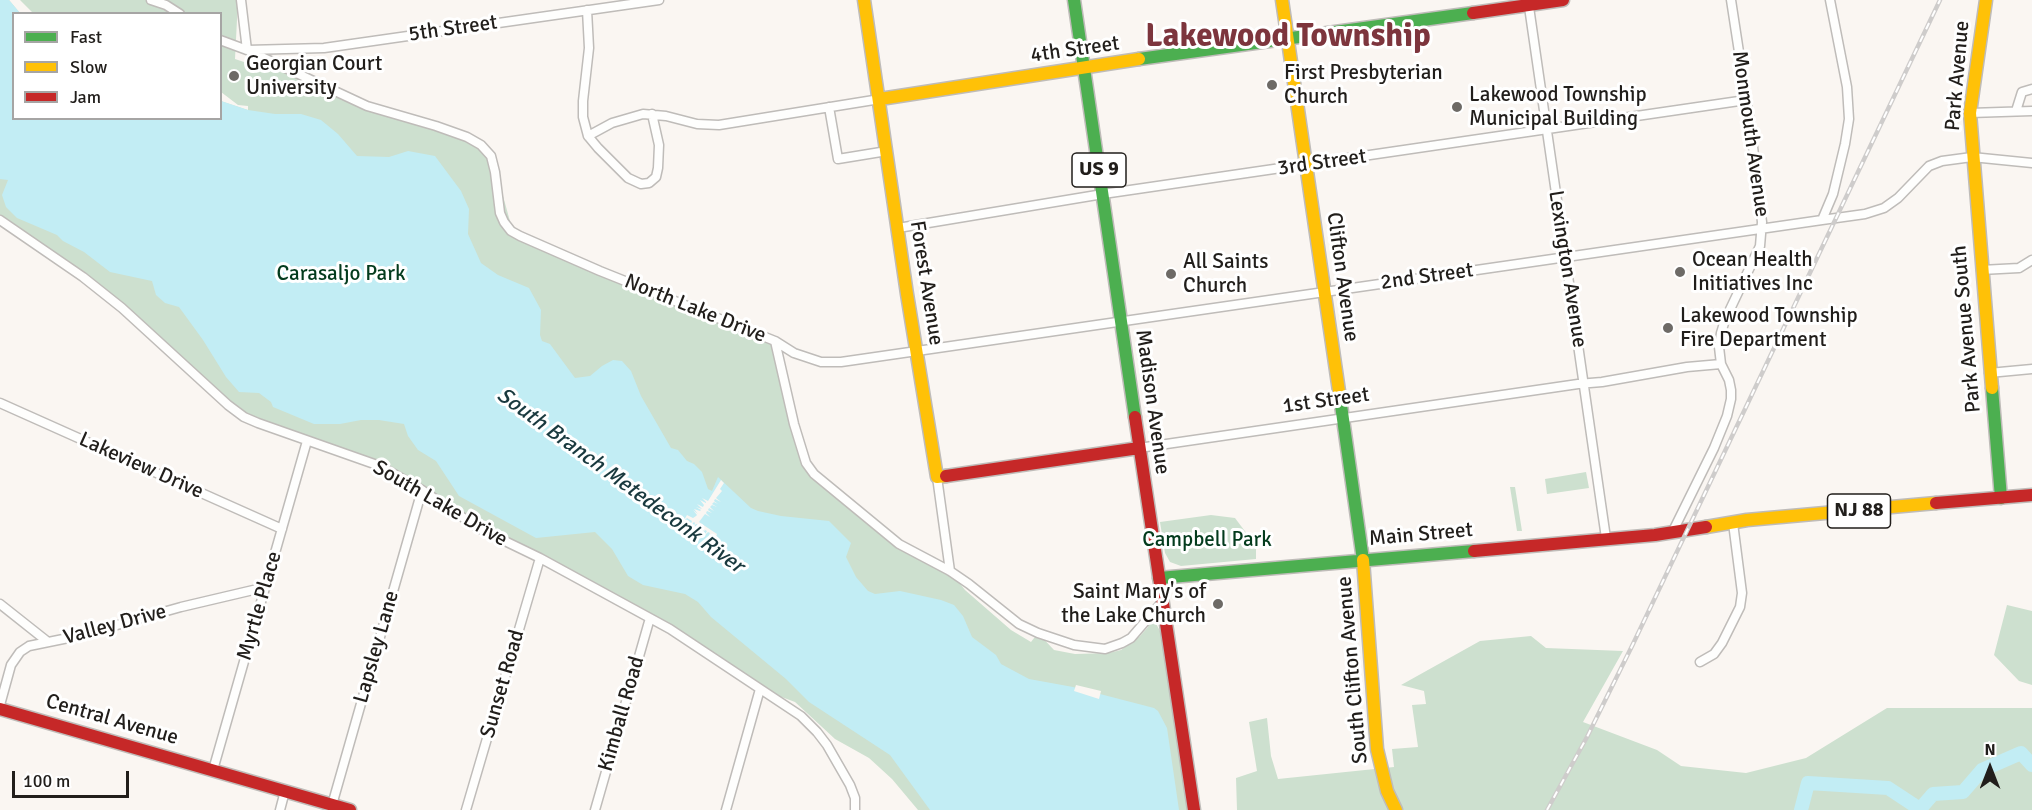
<!DOCTYPE html>
<html>
<head>
<meta charset="utf-8">
<style>
  body { margin:0 }
  #map { position:relative; width:2032px; height:810px; overflow:hidden; background:#faf6f2; font-family:Signika,sans-serif }
  canvas { display:block }
  .legend { position:absolute; left:12px; top:12px; width:210px; height:108px; box-sizing:border-box; background:#fff; border:2px solid #a6a5a4; margin:0; padding:8px 10px; list-style:none; font-size:18px; color:#211e1b }
  .legend li { display:flex; align-items:center; gap:12px; height:30px }
  .legend b { width:30px; border:2px solid #a6a5a4 }
  .north { position:absolute; left:1960px; top:738px; width:60px; height:60px; -webkit-text-stroke:4px #fff; paint-order:stroke; rotate:0deg; font-size:16px; font-weight:700; line-height:24px; text-align:center; color:#211e1b }
  .north::after { content:''; display:block; margin:auto; width:21px; height:27px; background:#211e1b; clip-path:polygon(50% 0,100% 100%,50% 72%,0 100%) }
  .scale { position:absolute; left:12px; top:771px; width:117px; height:27px; box-sizing:border-box; border:3px solid #211e1b; border-top:0; padding-left:8px; font-size:18px; line-height:21px; white-space:nowrap; color:#211e1b; -webkit-text-stroke:4px #fff; paint-order:stroke }
</style>
</head>
<body>
<div id="map">
<canvas width="2032" height="810"></canvas>
<ul class="legend">
<li><b style="height:8px;background:#4caf50"></b>Fast</li>
<li><b style="height:8px;background:#ffc107"></b>Slow</li>
<li><b style="height:8px;background:#c62828"></b>Jam</li>
</ul>
<div class="north">N</div>
<div class="scale">100 m</div>
</div>
<script>
const g = document.querySelector('canvas').getContext('2d');
g.lineJoin = 'round';
function fill(path, color) { g.fillStyle = color; g.fill(path, 'evenodd'); }
const poly = rows => new Path2D(rows.map(r => 'M' + r).join(''));
function stroke(path, color, width, dash) { g.strokeStyle = color; g.lineWidth = width; g.lineCap = dash ? 'butt' : 'round'; g.setLineDash(dash || []); g.stroke(path); }
function label(font, color, halo, rows, align = 'center') {
  g.font = font + ' Signika,sans-serif'; g.lineWidth = 6; g.setLineDash([]); g.textBaseline = 'middle'; g.strokeStyle = halo; g.fillStyle = color; for (const [text, x, y, turn = 0] of rows) {
    g.save(); g.translate(x, y); g.rotate((+turn || 0) * Math.PI / 180); g.textAlign = isNaN(turn) ? turn : align; if (halo) g.strokeText(text, 0, 0); g.fillText(text, 0, 0); g.restore();
  }
}
fill(poly([
  [0,0,9,0,20,13,14,14,14,118,220,118,221,101,248,110,248,106,238,105,221,92,220,14,33,13,20,0,238,0,235,59,247,63,247,50,360,103,467,137,493,160,513,232,775,341,806,463,925,563,950,571,965,590,1011,630,1031,642,1038,633,1054,650,1075,654,1109,653,1121,650,1140,636,1148,627,1151,614,1161,633,1190,810,918,810,892,779,869,758,835,739,795,702,760,689,670,629,480,529,380,466,244,417,122,308,0,220],
  [1586,472,1589,488,1547,494,1545,479],
  [1510,487,1515,487,1522,531,1517,531],
  [1211,515,1235,518,1256,546,1256,559,1181,566,1170,562,1165,553,1160,522],
  [2007,605,2032,611,2032,685,2019,681,1994,655],
  [1531,636,1546,648,1623,651,1583,722,1657,750,1681,766,1746,773,1806,758,1887,708,2032,708,2032,810,1237,810,1236,778,1257,771,1249,722,1267,718,1271,756,1278,779,1394,767,1392,749,1418,747,1412,705,1426,704,1424,691,1401,685,1480,641]
]), '#cde0cf');
fill(poly([
  [0,0,9,0,20,13,14,14,14,118,220,118,221,101,248,110,275,114,301,114,321,120,338,134,357,156,389,157,408,151,435,156,461,191,469,209,468,234,481,263,498,275,529,288,541,310,540,335,542,341,550,344,575,378,590,376,602,366,613,360,622,361,631,371,641,396,671,448,678,450,687,461,694,464,702,472,708,489,712,491,718,477,751,508,758,511,781,516,829,521,851,543,846,557,856,577,868,591,875,594,900,591,941,600,954,605,963,616,972,637,996,655,1001,664,1029,679,1073,687,1154,708,1158,711,1167,728,1179,810,930,810,890,755,809,702,786,679,711,617,698,602,685,594,643,585,628,576,612,549,595,532,536,538,459,496,436,461,418,450,408,436,404,424,379,420,361,420,340,424,314,424,273,407,271,402,259,393,239,392,226,377,203,340,179,307,165,303,156,295,152,281,110,272,84,252,63,241,57,235,17,218,6,207,2,195,8,180,0,179]
]), '#c2edf4');
fill(poly([
  [721,480,724,483,720,489,722,491,716,498,721,502,715,499,714,501,718,504,714,502,712,504,717,507,712,505,710,507,714,511,709,508,708,510,712,513,707,511,706,513,710,517,705,514,699,522,717,534,716,537,711,534,708,538,710,533,708,532,704,536,707,531,705,530,702,534,704,529,699,526,696,530,698,525,696,524,693,528,695,523,694,522,690,526,692,521,687,518,683,522,687,515,693,518,696,516,697,515,693,510,698,514,694,509,700,511,701,510,696,507,702,509,697,504,703,507,704,505,700,500,706,503,706,502,702,498,708,501],
  [1076,685,1101,691,1099,699,1074,691]
]), '#faf6f2');
stroke(poly([
  [1801,810,1808,783,1888,788,1920,809,1933,794,1963,792,1982,770,2021,753,2032,765]
]), '#c2edf4', 14);
const street = poly([
  [151,0,166,5,180,14],
  [241,0,247,50,324,48,659,0],
  [1528,0,1606,538],
  [587,10,589,48,583,101,583,117,588,136,598,148,628,178,641,184,649,183,656,177,658,168,659,145,652,114],
  [220,40,247,50,367,106,436,126,467,137,481,145,491,156,495,172,500,213,504,222,511,231,520,236,600,271,775,341,794,353,821,362,841,362,1822,220,1833,194,1845,144,1849,119,1847,87,1830,0],
  [829,107,838,159,887,151],
  [2016,111,2022,92,2032,89],
  [1970,113,2032,111],
  [588,136,612,123,643,114,666,116,697,124,719,125,880,99],
  [0,220,83,277,122,308,228,405,244,417,258,423,380,466,422,490,480,529,540,558,670,629,801,716,817,732,827,745,850,785,855,798,855,810],
  [1822,220,1865,214,1884,208,1898,198,1929,166,1942,161,1972,157,2032,163],
  [898,228,1103,194,1746,100],
  [1981,270,2019,268,2032,260],
  [775,341,794,424,806,463,814,474,899,544,950,571,969,584,1019,624,1038,633,1074,645,1105,649,1122,643,1131,638,1162,602],
  [1989,373,2032,369],
  [0,403,282,529],
  [1139,448,1578,384,1602,382,1687,367,1721,364],
  [937,477,950,571],
  [1672,533,1714,448,1727,416,1731,399,1731,390,1729,380,1721,364,1719,347,1721,333,1725,320,1760,246,1762,222,1751,130,1731,0],
  [0,604,48,642],
  [1700,662,1714,654,1722,643,1740,607,1742,593,1733,523],
  [0,705,11,665,20,652,29,646,78,636,181,607,266,587],
  [213,770,307,441],
  [332,805,422,490],
  [280,810,285,791],
  [466,810,540,558],
  [595,810,650,618],
  [726,810,760,689]
]);
const fast = poly([
  [1074,0,1135,417],
  [1139,59,1473,13],
  [1992,388,2001,498],
  [1340,398,1363,560],
  [1159,578,1474,551]
]);
const slow = poly([
  [864,0,907,294,937,477,946,476],
  [1282,0,1340,398],
  [1986,0,1970,113,1992,388],
  [880,99,1139,59],
  [1706,527,1747,520,1936,503],
  [1363,560,1377,749,1387,791,1396,810]
]);
const jam = poly([
  [1473,13,1563,0],
  [1135,417,1194,810],
  [946,476,1139,448],
  [1936,503,2032,495],
  [1474,551,1655,535,1706,527],
  [0,709,350,810]
]);
stroke(street, '#bfbcb9', 11);
stroke(fast, '#bfbcb9', 15);
stroke(slow, '#bfbcb9', 15);
stroke(jam, '#bfbcb9', 15);
stroke(street, '#fefefd', 8);
stroke(fast, '#4caf50', 12);
stroke(slow, '#ffc107', 12);
stroke(jam, '#c62828', 12);
const rail = poly([
  [1547,810,1587,737,1633,644,1940,0]
]);
stroke(rail, '#cecccb', 4.5);
stroke(rail, '#fff', 2, [7]);
for (const [x, y, r, color] of [
  [234,76,6,"#6d6a66"],
  [1272,85,6,"#6d6a66"],
  [1457,107,6,"#6d6a66"],
  [1680,272,6,"#6d6a66"],
  [1171,274,6,"#6d6a66"],
  [1668,328,6,"#6d6a66"],
  [1218,604,6,"#6d6a66"]
]) { const dot = new Path2D(); dot.arc(x, y, r, 0, 2 * Math.PI); g.fillStyle = color; g.fill(dot); stroke(dot, '#fff', 2); }
for (const [x, y, w] of [
  [1099,170,54],
  [1859,511,63]
]) { const box = new Path2D(); box.roundRect(x - w / 2, y - 17, w, 34, 4.5); g.fillStyle = '#fff'; g.fill(box); stroke(box, '#211e1b', 1.5); }
label('bold 20px', '#211e1b', null, [
  ["US 9",1099,170],
  ["NJ 88",1859,511]
]);
label('21px', '#211e1b', '#fff', [
  ["5th Street",453,29,-8],
  ["4th Street",1075,50,-8],
  ["Park Avenue",1958,76,-85],
  ["Monmouth Avenue",1750,134,82],
  ["3rd Street",1322,163,-8],
  ["Lexington Avenue",1567,269,81],
  ["Clifton Avenue",1342,277,82],
  ["2nd Street",1427,277,-8],
  ["Forest Avenue",926,283,81],
  ["North Lake Drive",695,309,22],
  ["Park Avenue South",1967,329,-95],
  ["1st Street",1326,401,-8],
  ["Madison Avenue",1152,402,82],
  ["Lakeview Drive",141,466,24],
  ["South Lake Drive",440,504,30],
  ["Main Street",1421,535,-5],
  ["Myrtle Place",260,606,-74],
  ["Valley Drive",115,625,-15],
  ["Lapsley Lane",377,647,-74],
  ["South Clifton Avenue",1353,670,-95],
  ["Sunset Road",503,684,-74],
  ["Kimball Road",622,714,-74],
  ["Central Avenue",112,720,16]
]);
label('21px', '#211e1b', '#fff', [
  ["Georgian Court",246,64],
  ["University",246,88],
  ["First Presbyterian",1284,73],
  ["Church",1284,97],
  ["Lakewood Township",1469,95],
  ["Municipal Building",1469,119],
  ["Ocean Health",1692,260],
  ["Initiatives Inc",1692,284],
  ["All Saints",1183,262],
  ["Church",1183,286],
  ["Lakewood Township",1680,316],
  ["Fire Department",1680,340],
  ["Saint Mary's of",1206,592,"right"],
  ["the Lake Church",1206,616,"right"]
], 'left');
label('21px', '#033b1d', '#fff', [
  ["Carasaljo Park",341,274],
  ["Campbell Park",1207,540]
]);
label('italic 22px', '#19393e', '#fff', [
  ["South Branch Metedeconk River",620,481,36]
]);
label('bold 33px', '#7d353d', '#fff', [
  ["Lakewood Township",1288,37]
]);
</script>
</body>
</html>
